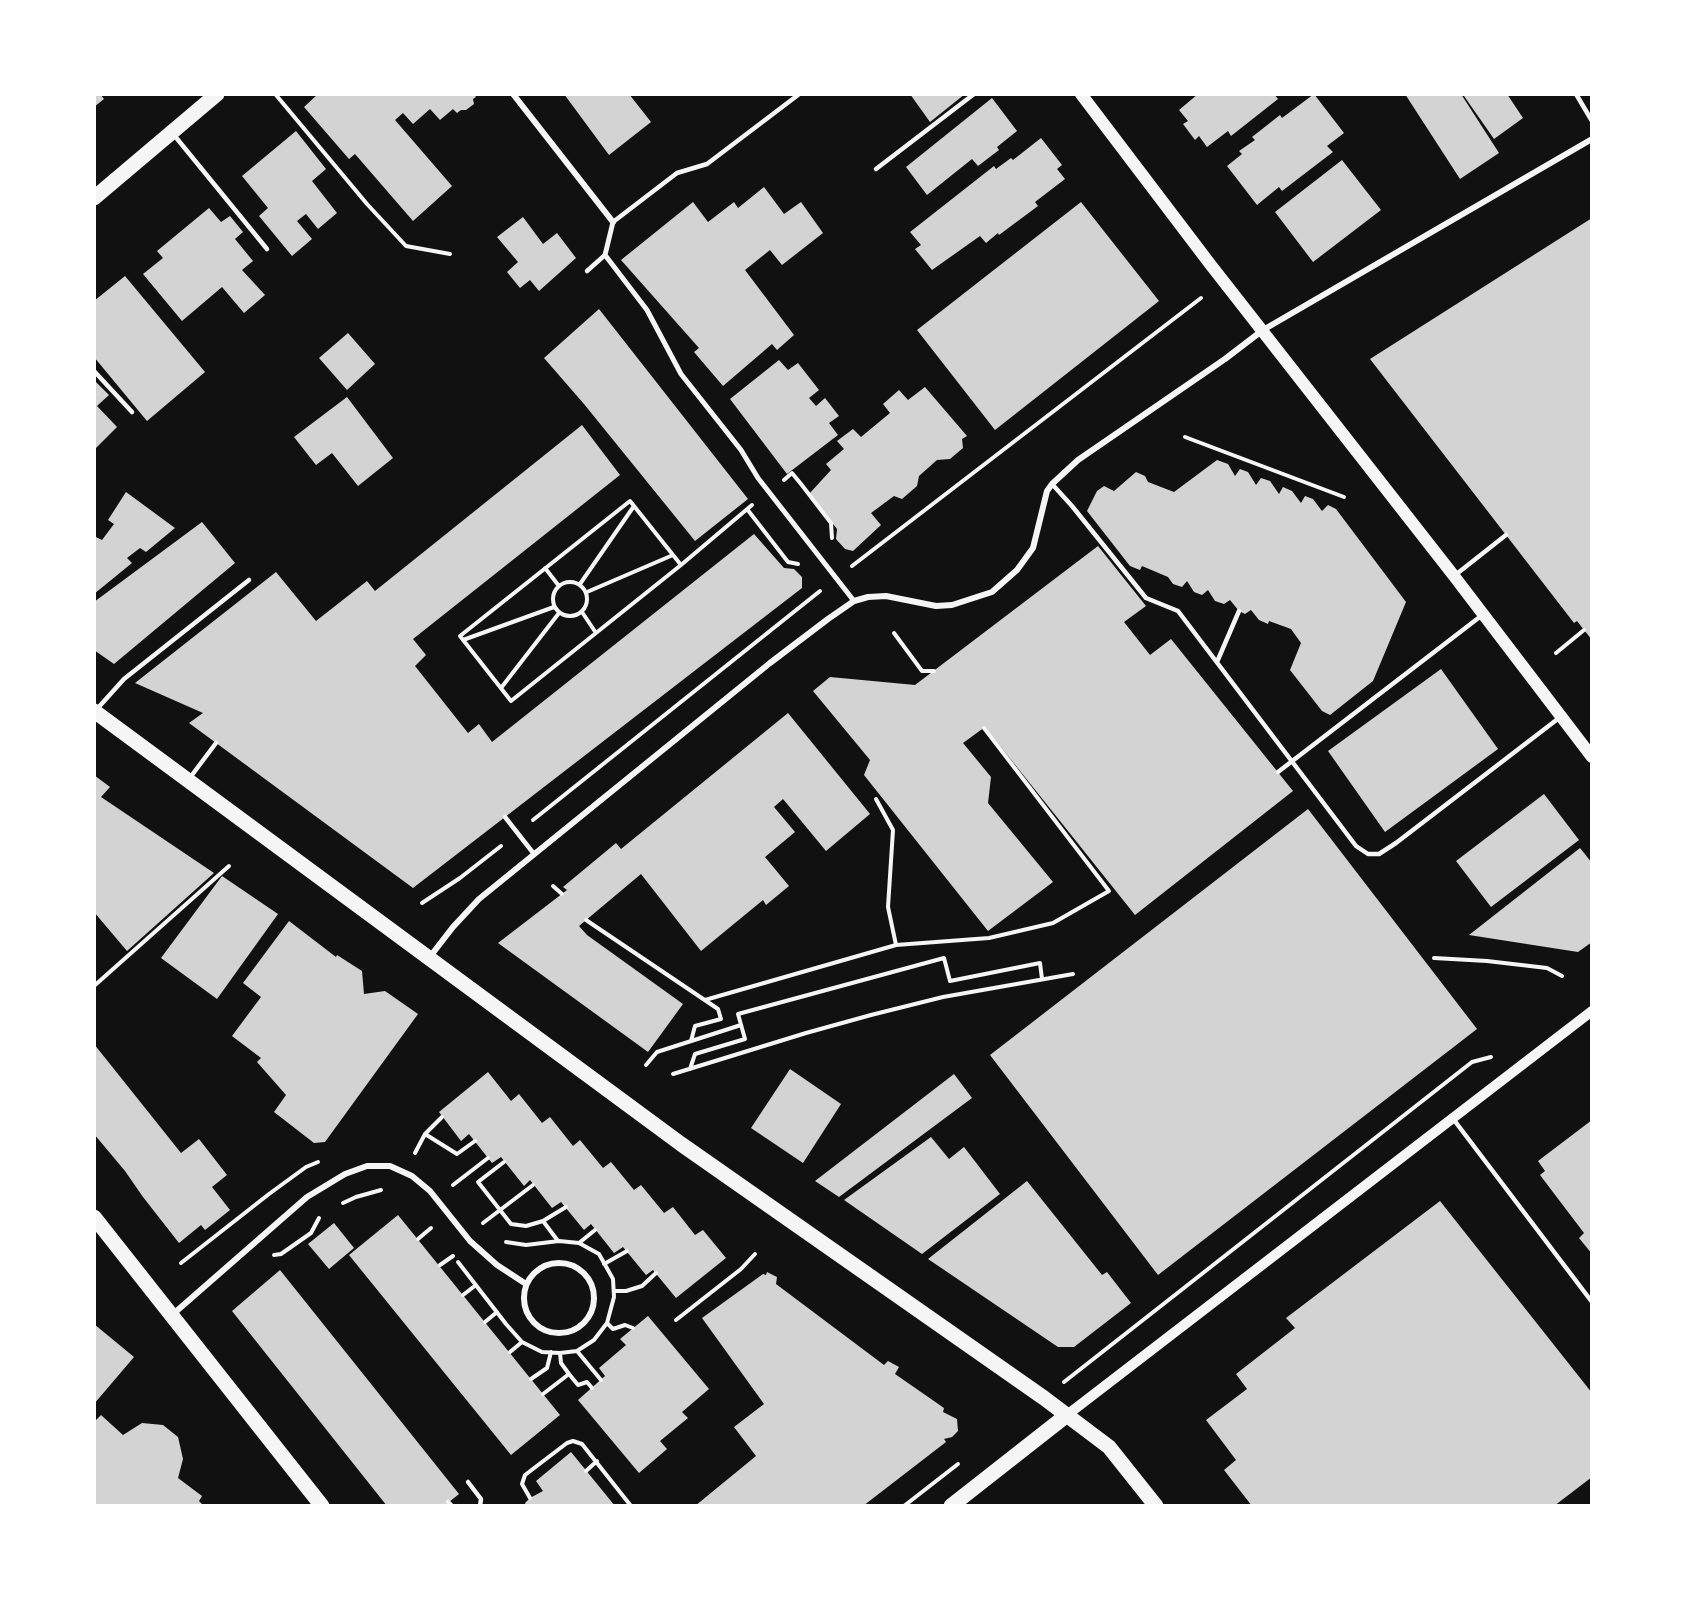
<!DOCTYPE html>
<html>
<head>
<meta charset="utf-8">
<style>
  body { margin:0 }
  #map { position:relative; width:1686px; height:1600px; overflow:hidden; background:#111; font-family:"Asap Condensed",sans-serif }
  canvas { display:block }
  .frame { position:absolute; inset:0; border:96px solid #fff; pointer-events:none }
</style>
</head>
<body>
<div id="map">
<canvas width="1686" height="1600"></canvas>
<div class="frame"></div>
</div>
<script>
const g = document.querySelector('canvas').getContext('2d');
g.lineJoin = 'round';
function fill(path, color) { g.fillStyle = color; g.fill(path, 'evenodd'); }
const poly = rows => new Path2D(rows.map(r => 'M' + r).join(''));
function stroke(path, color, width, dash) { g.strokeStyle = color; g.lineWidth = width; g.lineCap = dash ? 'butt' : 'round'; g.setLineDash(dash || []); g.stroke(path); }
fill(poly([
  [94,94,100,94,104,99,94,107],
  [318,94,474,94,476,97,473,99,474,104,466,110,461,110,457,113,453,109,440,120,430,109,413,124,403,113,395,120,452,186,413,221,355,154,349,159,304,107],
  [564,94,629,94,651,122,609,155],
  [910,94,965,94,930,122],
  [1198,94,1274,94,1278,99,1231,136,1228,131,1207,147,1199,136,1195,140,1183,124,1188,121,1179,110],
  [1314,94,1344,133,1327,146,1333,152,1282,191,1279,187,1257,205,1227,166,1242,154,1239,151,1255,140,1252,137,1280,115,1282,118],
  [1405,94,1461,94,1499,153,1460,179],
  [1465,94,1507,94,1523,118,1494,139,1464,96],
  [992,98,1017,131,997,147,999,150,978,166,972,159,927,195,906,167],
  [296,131,326,169,312,181,337,213,318,229,306,214,297,221,312,239,292,256,259,216,268,208,242,176],
  [1041,138,1062,165,1057,169,1065,179,1035,202,1038,206,999,235,998,233,986,243,980,236,932,270,915,249,921,245,910,232,994,166,996,169,1011,158,1013,160],
  [1342,160,1381,210,1313,262,1275,212],
  [764,187,784,214,801,202,823,233,782,265,770,250,745,270,794,335,777,350,772,344,723,386,694,352,699,348,621,260,693,202,708,222,734,202,738,208],
  [1081,202,1159,301,995,430,917,330],
  [209,208,221,222,230,216,243,232,235,239,253,261,242,270,265,295,244,313,222,287,182,321,143,274,163,258,157,251],
  [523,217,543,244,557,233,576,258,539,291,530,280,520,288,507,272,518,262,497,237],
  [1592,218,1592,640,1577,621,1574,623,1370,359],
  [125,276,205,372,147,421,94,357,94,301],
  [599,309,748,499,695,541,584,404,544,358],
  [348,333,375,364,347,390,319,358],
  [779,360,788,370,798,363,819,390,809,398,816,406,825,398,839,416,829,423,838,435,787,474,730,399],
  [94,380,109,395,97,406,117,427,94,450],
  [925,387,967,436,962,439,963,448,950,459,937,460,919,476,917,486,902,499,894,496,871,513,881,525,853,551,845,549,836,539,837,529,809,494,831,470,826,464,844,449,837,441,853,429,861,437,890,413,883,404,899,390,908,400],
  [347,397,393,458,358,486,332,453,316,465,294,437],
  [582,425,620,475,413,639,426,655,415,666,468,733,479,724,492,742,754,534,784,568,794,569,802,577,802,588,413,888,189,723,203,713,135,683,276,572,316,621,367,581,375,591],
  [1217,460,1228,464,1235,476,1240,469,1248,472,1256,485,1261,478,1270,481,1279,494,1283,487,1292,491,1301,503,1305,496,1313,499,1322,511,1328,505,1336,509,1406,602,1373,681,1330,715,1322,711,1290,670,1301,643,1291,629,1269,621,1268,624,1259,620,1251,610,1245,614,1239,611,1230,600,1224,604,1215,601,1208,590,1202,595,1194,592,1187,581,1182,587,1173,584,1168,577,1142,566,1140,570,1130,566,1087,511,1097,491,1104,486,1114,491,1136,472,1145,476,1148,482,1174,492],
  [126,492,175,528,146,552,140,548,127,558,132,563,94,594,94,539,96,537,102,540,114,524,108,520],
  [202,522,235,563,114,664,94,650,94,602],
  [1098,546,1146,606,1124,622,1150,655,1171,639,1293,791,1135,915,985,727,963,743,991,777,988,803,1053,882,988,931,864,775,870,760,813,691,830,677,915,685],
  [1441,669,1498,749,1385,832,1328,751],
  [788,713,870,814,826,851,783,799,774,807,795,832,765,857,789,886,766,905,763,900,701,951,641,874,579,926,587,935,683,1004,648,1052,498,943,567,890,563,887,616,843,621,849],
  [94,775,110,787,101,797,214,873,127,951,94,912],
  [1544,794,1579,840,1491,907,1456,861],
  [1308,809,1477,1029,1158,1275,990,1055],
  [1580,848,1592,863,1592,942,1578,952,1469,935],
  [222,876,278,914,217,999,161,958],
  [289,921,336,957,337,955,362,971,364,994,385,991,418,1014,325,1142,314,1143,274,1112,286,1095,257,1062,261,1058,232,1036,261,997,243,983],
  [94,1044,181,1153,199,1139,227,1175,212,1187,230,1210,205,1230,201,1225,179,1243,143,1197,125,1171,94,1134],
  [790,1069,841,1104,803,1163,751,1128],
  [488,1072,511,1101,519,1094,542,1123,550,1117,573,1146,580,1140,603,1168,611,1162,634,1190,641,1185,664,1213,673,1207,695,1235,703,1230,726,1258,676,1298,653,1270,646,1275,623,1247,614,1253,591,1224,584,1230,561,1202,552,1208,530,1180,524,1186,501,1157,492,1163,469,1134,461,1141,439,1112],
  [954,1074,972,1098,839,1197,815,1181],
  [1592,1120,1592,1254,1579,1238,1584,1233,1540,1175,1545,1171,1538,1161],
  [931,1137,949,1159,964,1147,1000,1194,922,1254,844,1200],
  [1027,1181,1102,1275,1107,1272,1131,1303,1074,1347,1058,1347,928,1259],
  [1440,1201,1592,1393,1592,1477,1554,1506,1252,1506,1224,1470,1236,1460,1206,1420,1247,1389,1236,1374,1295,1328,1286,1318],
  [398,1215,560,1415,511,1455,349,1255],
  [334,1223,354,1248,329,1269,308,1244],
  [280,1270,459,1494,444,1506,387,1506,232,1311],
  [767,1272,777,1277,776,1284,884,1365,888,1361,899,1367,895,1374,944,1408,943,1412,957,1419,958,1431,952,1437,944,1439,946,1442,863,1506,695,1506,756,1456,734,1427,764,1404,702,1318,763,1274,766,1275],
  [648,1316,709,1389,682,1412,688,1418,660,1441,667,1449,639,1473,578,1400,605,1376,599,1368,626,1345,620,1339],
  [94,1324,134,1357,94,1404],
  [101,1415,123,1435,142,1423,163,1425,178,1437,183,1459,178,1478,202,1496,199,1501,204,1506,94,1506,94,1422],
  [571,1452,615,1506,526,1506,525,1503,530,1498,543,1491,536,1481]
]), '#d3d3d3');
stroke(poly([
  [276,95,367,204,406,246,450,254],
  [1185,437,1344,497],
  [784,480,792,473,801,484,831,523,832,538],
  [747,509,788,562,798,564],
  [681,565,630,501,460,636,511,701,681,565,752,505],
  [852,566,1201,298],
  [545,568,559,586],
  '553 599a17 17 0 1 1 34 0a17 17 0 1 1-34 0Z',
  [580,584,634,506],
  [587,592,673,555],
  [582,612,596,633],
  [894,633,922,671,934,671],
  [463,640,554,607],
  [1556,653,1584,630],
  [501,688,559,613],
  [876,799,893,830,888,907,896,945,989,938,1053,923,1109,891,984,728],
  [533,820,820,591],
  [553,886,562,894],
  [422,903,460,878,501,846],
  [586,920,718,1009,721,1019,695,1026,691,1041],
  [1434,958,1487,961,1547,968,1562,976],
  [94,986,229,866],
  [705,1000,896,945],
  [646,1065,657,1052,741,1025],
  [690,1069,695,1054,745,1039,738,1014,944,958,950,981,1040,963,1042,979],
  [673,1074,806,1033,871,1015,943,997,1073,974],
  [425,1134,457,1154,475,1141],
  [415,1153,425,1134,442,1117],
  [504,1162,478,1182,511,1224,526,1226,543,1221,566,1207],
  [453,1185,488,1158],
  [343,1203,356,1197,381,1190],
  [543,1221,558,1241],
  [483,1223,533,1185],
  [418,1239,431,1228],
  [579,1243,595,1230],
  [274,1255,281,1254,311,1233,319,1218],
  [458,1262,506,1324,522,1342,542,1352,560,1353,577,1351,594,1340,607,1323,614,1297,613,1279,599,1254,579,1243,559,1241,526,1245,506,1242],
  [181,1263,269,1194,306,1167,318,1162],
  [604,1264,627,1251],
  [440,1265,453,1256],
  [614,1291,626,1291,642,1286,656,1273],
  [463,1295,476,1285],
  [676,1320,741,1269,755,1254],
  [485,1322,497,1312],
  [607,1323,613,1329,625,1325,633,1328],
  [577,1351,601,1380],
  [510,1352,522,1342],
  [569,1374,578,1385,587,1382,592,1388],
  [531,1379,547,1368,551,1352],
  [1064,1382,1472,1062,1491,1057],
  [543,1394,569,1374,561,1363,560,1353],
  [586,1471,597,1461],
  [530,1498,522,1484,525,1475,567,1443,573,1441,582,1444,631,1506],
  [904,1506,958,1464]
]), '#f5f5f5', 4);
stroke(poly([
  [1576,94,1592,121],
  [174,135,267,249],
  [876,169,974,94],
  [613,222,677,173,707,164,798,95],
  [587,271,605,255],
  [94,371,132,412],
  [1052,484,1072,506,1146,598,1178,611,1356,846,1368,854,1379,854,1396,843,1559,718],
  [1454,576,1506,535],
  [1217,662,1239,611],
  [97,709,124,679,249,580],
  [1278,772,1481,616],
  [189,779,216,743],
  [505,817,534,854],
  [1454,1120,1592,1302],
  [468,1482,481,1499,480,1506],
  [448,1502,452,1506]
]), '#f5f5f5', 4.5);
stroke(poly([
  [613,222,605,255,647,310,681,374,741,450,758,478,854,601]
]), '#f5f5f5', 5);
stroke(poly([
  [513,94,613,222],
  [429,958,453,927,479,899,770,663,828,619,854,601,868,597,886,596,936,606,952,605,992,592,1017,570,1033,548,1047,491,1052,484,1078,460,1225,359,1263,330,1592,139],
  '524 1298a35 35 0 1 1 70 0a35 35 0 1 1-70 0Z',
  [172,1315,307,1197,345,1174,367,1166,390,1166,412,1176,430,1191,470,1241,497,1265,526,1284]
]), '#f5f5f5', 6);
stroke(poly([
  [1067,1415,1592,1011]
]), '#f5f5f5', 10);
stroke(poly([
  [1081,94,1210,264,1454,576,1592,757]
]), '#f5f5f5', 12);
stroke(poly([
  [94,198,217,94],
  [94,711,681,1144,1044,1398,1109,1447,1156,1506],
  [94,1217,322,1506],
  [951,1506,1067,1415]
]), '#f5f5f5', 15);
</script>
</body>
</html>
